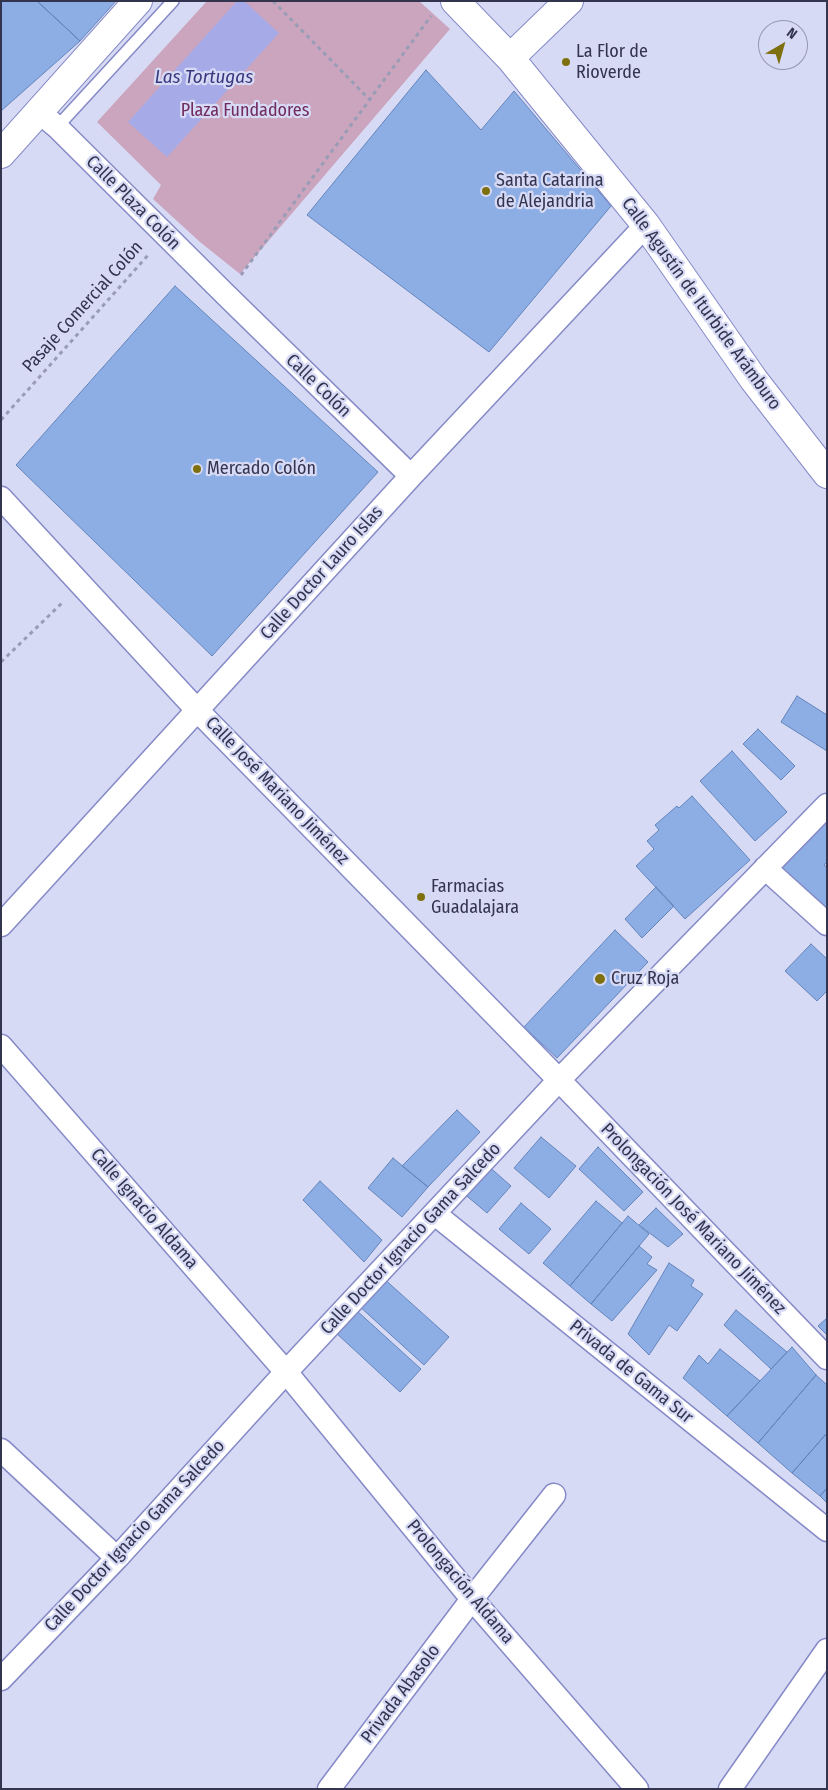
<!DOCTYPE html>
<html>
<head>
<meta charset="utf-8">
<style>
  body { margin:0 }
  #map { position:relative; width:828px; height:1790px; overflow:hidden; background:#d7daf5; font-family:"Fira Sans Condensed",sans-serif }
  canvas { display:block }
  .frame { position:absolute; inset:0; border:2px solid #33354f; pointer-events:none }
  .north { position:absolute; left:758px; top:20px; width:50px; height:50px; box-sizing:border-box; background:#d7daf5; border:1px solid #9598b3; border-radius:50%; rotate:38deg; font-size:14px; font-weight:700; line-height:20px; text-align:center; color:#33354f }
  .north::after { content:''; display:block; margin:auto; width:18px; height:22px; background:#7e700f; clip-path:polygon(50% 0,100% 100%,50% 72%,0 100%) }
</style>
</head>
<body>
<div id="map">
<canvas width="828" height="1790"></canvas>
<div class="frame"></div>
<div class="north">N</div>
</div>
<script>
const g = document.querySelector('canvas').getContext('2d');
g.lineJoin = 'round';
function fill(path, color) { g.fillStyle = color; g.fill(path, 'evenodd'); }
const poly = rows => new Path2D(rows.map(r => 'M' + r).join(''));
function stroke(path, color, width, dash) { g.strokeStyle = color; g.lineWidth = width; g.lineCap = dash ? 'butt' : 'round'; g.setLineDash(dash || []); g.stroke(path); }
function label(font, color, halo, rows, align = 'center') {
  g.font = font + ' "Fira Sans Condensed",sans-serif'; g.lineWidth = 4.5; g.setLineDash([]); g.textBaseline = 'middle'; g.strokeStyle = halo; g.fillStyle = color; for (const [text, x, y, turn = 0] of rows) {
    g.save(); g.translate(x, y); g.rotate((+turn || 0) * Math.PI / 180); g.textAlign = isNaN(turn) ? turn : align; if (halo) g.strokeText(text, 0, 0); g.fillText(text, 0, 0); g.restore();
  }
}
fill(poly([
  [207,1,419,1,450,29,240,274,200,242,153,199,161,185,97,122]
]), '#cba5bd');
fill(poly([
  [237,1,244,1,279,33,167,157,128,122]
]), '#a6abe8');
const building = poly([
  [1,1,37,1,80,41,1,111,1,1],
  [37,1,116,1,80,41,37,1],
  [426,70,481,130,514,91,611,206,489,352,307,215,426,70],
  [175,286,378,472,212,656,16,465,175,286],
  [797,696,827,715,827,751,781,722,797,696],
  [758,729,795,766,781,780,743,744,758,729],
  [732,751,787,812,755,841,700,781,732,751],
  [692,796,750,860,685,919,636,866,654,849,647,841,659,830,655,825,677,806,679,808,692,796],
  [827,811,827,862,824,865,827,867,827,907,824,910,775,864,827,811],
  [656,887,674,906,642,938,625,919,656,887],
  [615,930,648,962,557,1058,524,1027,615,930],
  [811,944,827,959,827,991,817,1001,785,971,811,944],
  [457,1110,480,1132,428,1187,402,1166,457,1110],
  [541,1137,576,1166,549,1198,514,1168,541,1137],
  [598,1147,643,1192,624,1211,579,1169,598,1147],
  [393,1158,428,1187,402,1217,368,1188,393,1158],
  [486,1164,511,1186,487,1213,462,1192,486,1164],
  [320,1181,382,1240,364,1262,303,1200,320,1181],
  [596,1201,622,1223,570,1286,543,1263,596,1201],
  [521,1203,551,1229,529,1254,499,1229,521,1203],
  [656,1208,683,1234,668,1247,639,1225,656,1208],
  [628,1216,649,1234,591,1304,570,1286,628,1216],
  [639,1246,652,1257,647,1264,657,1270,612,1321,591,1304,639,1246],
  [669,1263,694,1280,691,1286,703,1294,677,1331,669,1325,649,1355,628,1334,669,1263],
  [382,1277,449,1337,424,1365,358,1305,382,1277],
  [356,1310,421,1369,400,1392,335,1332,356,1310],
  [736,1310,787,1352,771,1369,724,1325,736,1310],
  [827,1318,827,1335,818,1326,827,1318],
  [792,1347,816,1375,758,1443,727,1416,792,1347],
  [720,1349,760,1381,727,1416,683,1378,699,1355,708,1364,720,1349],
  [816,1375,827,1385,827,1433,792,1473,758,1443,816,1375],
  [827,1433,827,1488,820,1496,792,1473,827,1433],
  [827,1488,827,1503,820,1496,827,1488]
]);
fill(building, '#8daee4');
stroke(building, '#6384bb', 1);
const service = poly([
  [57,127,173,1]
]);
const minor = poly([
  [39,112,57,127,226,295,411,476],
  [1,498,197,710,559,1080,827,1358],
  [765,868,827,924],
  [1,925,411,476,646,225],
  [1,1046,286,1372,472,1599,637,1789],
  [435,1214,827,1530],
  [1,1450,117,1558],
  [1,1679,117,1558,286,1372,559,1080,827,805],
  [329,1789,472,1599,554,1495],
  [730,1789,827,1650]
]);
const tertiary = poly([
  [455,1,510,58,646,225,754,380,827,474],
  [510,58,569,1],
  [1,154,138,1]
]);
stroke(service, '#858ac7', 14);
stroke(minor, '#858ac7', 25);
stroke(tertiary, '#858ac7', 30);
stroke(poly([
  [273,1,369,99],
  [241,275,431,16],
  [1,420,150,253],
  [1,662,63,602]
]), '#999cb6', 3, [4, 4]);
stroke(service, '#fff', 11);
stroke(minor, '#fff', 22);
stroke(tertiary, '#fff', 28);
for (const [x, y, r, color] of [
  [566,62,5,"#7e700f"],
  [486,191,5,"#7e700f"],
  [197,469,5,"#7e700f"],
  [421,897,5,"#7e700f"],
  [600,979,6,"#7e700f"]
]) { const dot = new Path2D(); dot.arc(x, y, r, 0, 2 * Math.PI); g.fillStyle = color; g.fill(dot); stroke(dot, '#d7daf5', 2); }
label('18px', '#33354f', '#d7daf5', [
  ["La Flor de",576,52],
  ["Rioverde",576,73],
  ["Santa Catarina",496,181],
  ["de Alejandria",496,202],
  ["Mercado Colón",207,469],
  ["Farmacias",431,887],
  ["Guadalajara",431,908],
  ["Cruz Roja",611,979]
], 'left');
label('18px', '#712b5d', '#d7daf5', [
  ["Plaza Fundadores",245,111]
]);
label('18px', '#33354f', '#d7daf5', [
  ["Calle Plaza Colón",133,203,45],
  ["Calle Agustín de Iturbide Arámburo",701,304,54],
  ["Pasaje Comercial Colón",83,307,-48],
  ["Calle Colón",318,386,44],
  ["Calle Doctor Lauro Islas",322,573,-48],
  ["Calle José Mariano Jiménez",277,791,46],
  ["Calle Ignacio Aldama",144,1209,49],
  ["Prolongación José Mariano Jiménez",693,1219,46],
  ["Calle Doctor Ignacio Gama Salcedo",411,1239,-47],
  ["Privada de Gama Sur",631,1372,39],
  ["Calle Doctor Ignacio Gama Salcedo",135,1536,-47],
  ["Prolongación Aldama",460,1582,50],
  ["Privada Abasolo",401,1694,-53]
]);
label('italic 19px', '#39377e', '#d7daf5', [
  ["Las Tortugas",204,78]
]);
</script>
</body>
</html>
